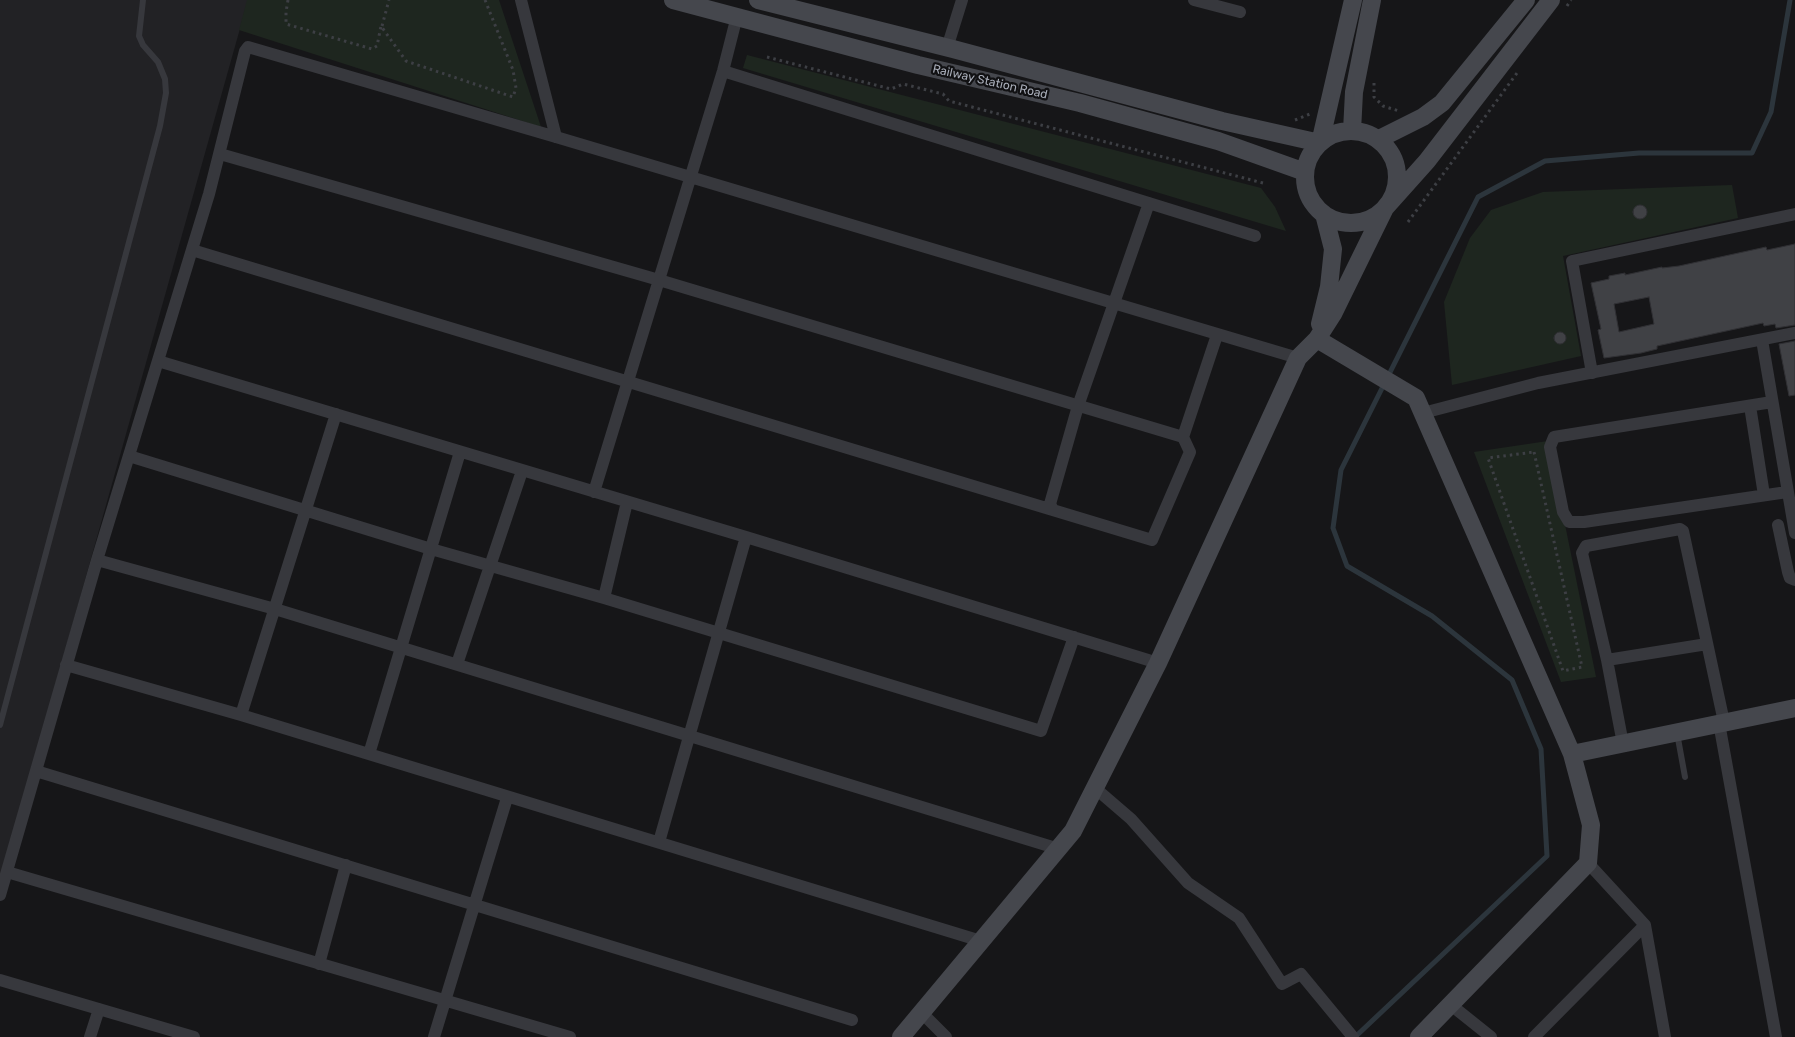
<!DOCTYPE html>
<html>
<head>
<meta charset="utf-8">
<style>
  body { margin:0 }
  canvas { display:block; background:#161618 }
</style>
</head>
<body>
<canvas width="1795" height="1037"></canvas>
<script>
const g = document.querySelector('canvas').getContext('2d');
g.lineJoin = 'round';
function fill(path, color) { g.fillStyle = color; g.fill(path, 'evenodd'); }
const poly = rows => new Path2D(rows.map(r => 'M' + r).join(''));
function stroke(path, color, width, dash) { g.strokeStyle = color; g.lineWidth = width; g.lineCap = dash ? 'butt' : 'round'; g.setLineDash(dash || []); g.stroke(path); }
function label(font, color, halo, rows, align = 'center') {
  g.font = font + ' Rubik,sans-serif'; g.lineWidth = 4.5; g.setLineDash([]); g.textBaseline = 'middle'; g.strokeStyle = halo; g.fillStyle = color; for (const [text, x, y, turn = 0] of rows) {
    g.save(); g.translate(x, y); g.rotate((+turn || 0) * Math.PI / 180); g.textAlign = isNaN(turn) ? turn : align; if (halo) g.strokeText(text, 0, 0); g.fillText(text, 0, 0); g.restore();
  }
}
fill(poly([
  [0,0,248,0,0,882]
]), '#222225');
fill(poly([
  [247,0,499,0,541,127,239,30],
  [747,55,1261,188,1275,207,1286,231,743,68],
  [1732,185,1738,218,1563,256,1581,356,1452,385,1444,302,1470,238,1491,210,1543,192],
  [1548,441,1596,677,1561,682,1474,452]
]), '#1e261f');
stroke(poly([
  [1355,1037,1547,856,1541,749,1512,680,1432,616,1347,566,1333,528,1341,470,1478,197,1545,161,1639,153,1752,153,1771,112,1790,0]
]), '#2c353c', 5);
const building = poly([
  '1633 212a7 7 0 1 1 14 0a7 7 0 1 1-14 0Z',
  [1795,244,1795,325,1776,328,1775,324,1764,326,1763,323,1657,346,1657,349,1641,353,1604,358,1598,330,1601,329,1591,283,1609,279,1609,276,1625,273,1625,275,1662,267,1662,268,1679,266,1766,247,1767,250,1795,244],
  [1649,297,1654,324,1619,332,1614,304,1649,297],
  '1554 338a6 6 0 1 1 12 0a6 6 0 1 1-12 0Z',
  [1795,341,1795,395,1789,396,1779,344,1795,341]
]);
fill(building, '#404145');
stroke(building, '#303034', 1);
stroke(poly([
  [288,0,286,12,286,24,372,49,377,46,381,26,406,61,513,97,516,88,513,70,485,0],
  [1567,6,1571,0],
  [382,26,389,0],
  [767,57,891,89,903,84,943,94,949,101,1263,183],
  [1374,83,1374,97,1383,106,1399,111],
  [1295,120,1310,114],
  [1408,222,1517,73],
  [1534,452,1582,667,1563,671,1488,458,1534,452]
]), '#3d3f44', 3, [2.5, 4]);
stroke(poly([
  [0,725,160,126,166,93,165,79,158,62,143,45,139,36,143,0],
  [1677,733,1685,777]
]), '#37383d', 6);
stroke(poly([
  [521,0,556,137],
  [1194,0,1240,12],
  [947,48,962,0],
  [723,71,1255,236],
  [220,154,659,280,1183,437],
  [192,250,1152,540,1190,452,1183,437,1217,335,1219,335],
  [1762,340,1795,533],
  [158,361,746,537,1158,663],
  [1592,373,1572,261,1795,214],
  [1772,402,1554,437,1550,447,1563,512,1569,522,1584,522,1787,492],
  [1750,406,1764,495],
  [1423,413,1538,383,1795,333],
  [129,456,431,549,604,598,1041,731,1074,637],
  [594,492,723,71,737,16],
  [1053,510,1050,504,1078,406,1149,203],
  [1778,525,1788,572,1790,578,1795,580],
  [97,560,275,609,1059,849],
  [604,598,627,502],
  [1607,660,1707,644],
  [457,664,522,471],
  [66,665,241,715,981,941],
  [241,715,336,414],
  [1719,723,1776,1037],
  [1623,744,1607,660,1582,553,1586,546,1680,529,1683,531,1724,722],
  [369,754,460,452],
  [36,771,852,1020],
  [1095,788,1131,819,1188,883,1239,918,1282,984,1301,974,1353,1037],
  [659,842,746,537],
  [7,872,570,1037],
  [0,895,97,560,209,194,245,51,248,47,556,137,1298,358],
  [1645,925,1665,1037],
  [319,964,346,865],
  [0,980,194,1037],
  [1451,1005,1491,1037],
  [922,1013,946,1037],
  [90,1037,99,1009],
  [434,1037,507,798],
  [1534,1037,1645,925,1588,863]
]), '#37383d', 12);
stroke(poly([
  [673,0,918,65,1080,103,1218,141,1305,172],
  [758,0,953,49,1222,121,1320,143,1353,0],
  '1305 177a46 46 0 1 1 92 0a46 46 0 1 1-92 0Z',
  [1352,131,1354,92,1372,0],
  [1379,139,1423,117,1442,103,1526,0],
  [1320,324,1329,287,1333,249,1324,214],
  [1317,339,1416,398,1572,754,1591,825,1588,863,1419,1037],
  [1572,754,1795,708],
  [901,1037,1073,831,1158,663,1298,358,1317,339,1333,314,1385,208,1427,161,1551,0]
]), '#45474d', 18);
label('12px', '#a8adb8', '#111113', [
  ["Railway Station Road",990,82,13]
]);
</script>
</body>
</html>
